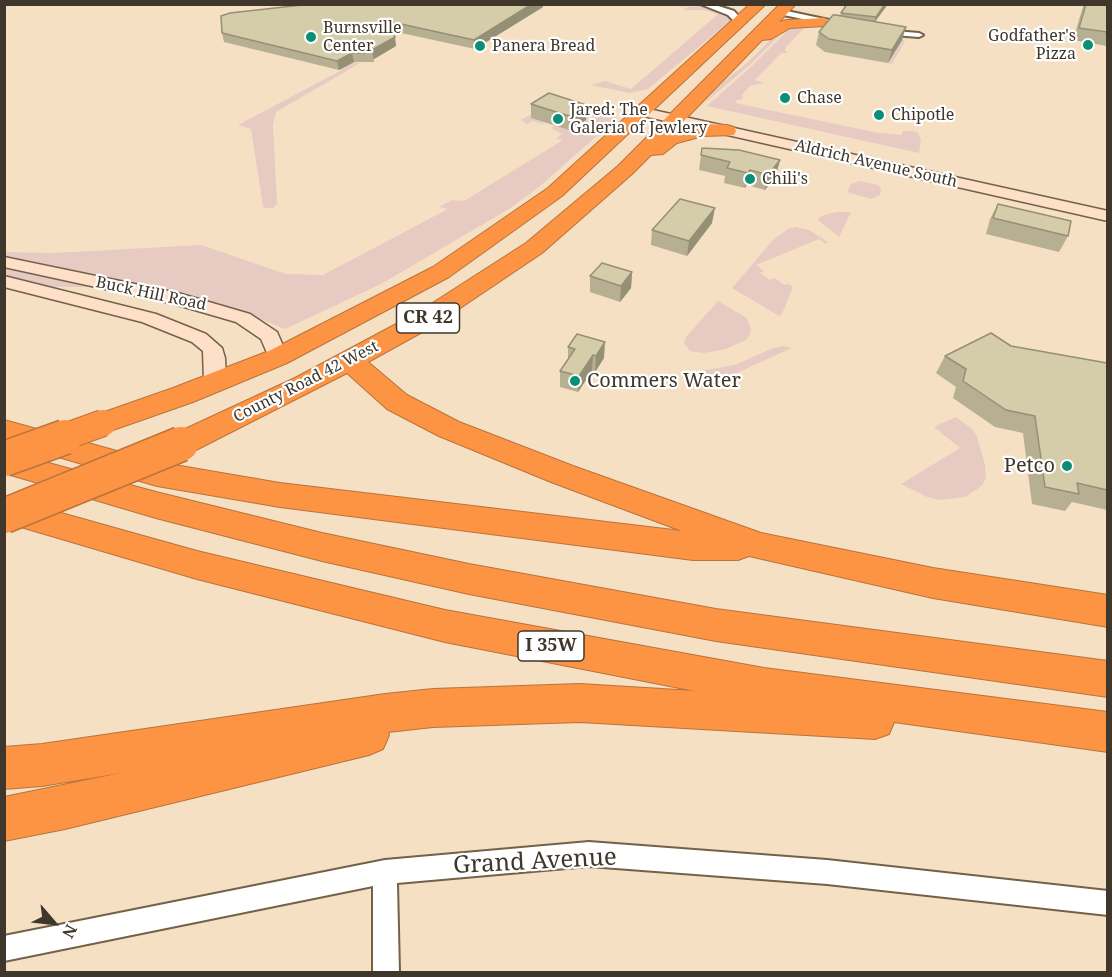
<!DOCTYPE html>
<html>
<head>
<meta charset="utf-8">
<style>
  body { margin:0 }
  #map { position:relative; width:1112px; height:977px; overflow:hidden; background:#f5e0c4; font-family:"Noto Serif",serif }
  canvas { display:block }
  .frame { position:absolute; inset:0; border:6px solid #3f372c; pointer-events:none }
  .north { position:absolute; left:24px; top:893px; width:60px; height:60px; -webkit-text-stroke:4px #fff; paint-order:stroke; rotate:118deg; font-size:16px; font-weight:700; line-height:24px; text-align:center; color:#3f372c }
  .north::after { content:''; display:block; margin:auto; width:21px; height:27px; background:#3f372c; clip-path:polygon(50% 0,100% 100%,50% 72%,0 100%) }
</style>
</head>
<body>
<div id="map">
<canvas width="1112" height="977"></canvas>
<div class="frame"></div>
<div class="north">N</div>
</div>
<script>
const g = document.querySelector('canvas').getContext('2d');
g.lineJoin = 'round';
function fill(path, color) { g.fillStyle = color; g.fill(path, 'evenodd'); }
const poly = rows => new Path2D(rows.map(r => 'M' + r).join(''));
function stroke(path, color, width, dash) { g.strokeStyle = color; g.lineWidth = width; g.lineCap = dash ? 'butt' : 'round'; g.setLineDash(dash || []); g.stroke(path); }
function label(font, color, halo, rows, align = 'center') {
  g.font = font + ' "Noto Serif",serif'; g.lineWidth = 4.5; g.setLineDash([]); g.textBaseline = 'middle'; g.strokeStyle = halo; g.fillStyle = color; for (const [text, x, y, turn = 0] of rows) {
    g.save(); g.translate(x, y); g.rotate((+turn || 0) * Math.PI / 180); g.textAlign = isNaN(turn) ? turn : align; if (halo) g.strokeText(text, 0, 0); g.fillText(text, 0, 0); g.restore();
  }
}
fill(poly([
  [699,6,719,9,728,14,731,20,648,89,629,93,591,85,605,81,631,89,718,14,705,10,683,10,688,7],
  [809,23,902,38,905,41,892,64,888,63,824,27,805,27,786,47,785,51,788,53,781,53,755,80,764,83,750,86,742,95,743,99,737,100,735,103,879,133,902,135,903,131,913,131,918,133,921,140,919,153,707,106,754,64,791,27],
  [788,27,751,64,702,105,724,81,746,64,773,37],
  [353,58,354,62,360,63,276,112,273,125,277,204,273,208,265,208,263,206,251,129,238,125,340,71],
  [566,101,609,111,617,118,539,187,509,209,381,284,285,329,232,308,179,293,121,287,5,287,4,252,53,253,201,245,286,274,323,275,448,209,439,207,452,200,464,201,563,140,556,139,562,134,551,128,555,125,532,118,545,123,543,124,532,121,527,124,521,120,553,102],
  [860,181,878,185,881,188,880,195,871,199,847,192,851,184],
  [836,212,851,212,839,237,818,220,821,216],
  [796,227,809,230,828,242,826,244,819,239,756,265,764,271,760,273,770,280,775,278,784,285,788,284,793,287,782,314,779,316,732,288,773,240,788,229],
  [718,301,747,318,751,329,750,335,746,340,726,349,704,353,690,351,684,343,686,337],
  [783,346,792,348,699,390,694,380,694,372,735,365,773,348],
  [956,417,973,430,977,437,985,465,986,478,982,486,965,497,940,500,927,497,901,484,960,448,934,427]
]), '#e7cbc3');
const street = poly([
  [700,4,712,4,734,11,744,22,737,24,728,15,700,4],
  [782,10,834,21,835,23,831,25,779,14,778,12,782,10],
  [883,30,919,33,923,35,919,37,880,34,879,32,883,30],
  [589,842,827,860,1108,891,1108,915,827,884,589,866,397,883,399,972,373,972,373,886,4,961,4,936,385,860,589,842]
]);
const secondary = poly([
  [644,108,1108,211,1108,221,639,115,637,112,644,108],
  [4,257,178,293,250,314,277,332,288,357,285,362,278,364,271,362,261,339,236,322,174,304,4,267,4,257],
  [4,276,156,314,206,334,222,348,225,358,226,382,222,387,215,389,208,387,204,382,203,351,192,342,142,322,4,287,4,276]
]);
const highway = poly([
  [750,4,766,4,562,196,449,277,287,363,193,402,113,430,103,433,93,430,88,423,93,416,173,388,269,351,433,267,548,188,750,4],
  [780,4,796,4,779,22,787,20,824,18,831,22,824,26,790,28,771,39,762,40,673,132,703,124,727,125,734,127,736,131,734,135,703,136,677,143,663,154,651,155,632,174,542,253,435,325,368,362,407,395,459,422,573,466,761,533,933,568,1108,595,1108,627,933,598,749,556,738,560,693,560,280,507,157,486,4,441,4,420,157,462,280,483,682,531,551,482,439,436,387,409,347,373,192,452,181,455,170,452,166,444,170,436,295,378,417,313,526,243,618,166,780,4],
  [4,451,156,492,322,533,469,564,716,609,1108,661,1108,697,716,641,469,594,322,561,156,518,4,473,4,451],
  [4,497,197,551,445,610,764,668,1108,712,1108,752,894,722,889,734,875,739,580,722,433,727,388,732,389,735,383,749,369,755,65,829,4,841,4,797,121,773,42,786,4,789,4,747,42,744,385,694,433,689,580,684,695,691,445,642,197,579,4,522,4,497]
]);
stroke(street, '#736148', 4);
stroke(secondary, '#736148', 3);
stroke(highway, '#ba733c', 2);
fill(street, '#fff');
fill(secondary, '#fedfc7');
fill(highway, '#fc9444');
const highwayBridgeFar1 = poly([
  [61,438,103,423]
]);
const highwayBridge = poly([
  [4,459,65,437],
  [4,516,181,444]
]);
stroke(highwayBridgeFar1, '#ba733c', 28, []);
stroke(highwayBridge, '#ba733c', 37, []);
stroke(highwayBridgeFar1, '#fc9444', 26);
stroke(highwayBridge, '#fc9444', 34);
fill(poly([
  [296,4,543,4,543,7,475,49,392,31,396,46,374,59,374,62,354,62,339,70,224,42,222,33,300,6],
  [847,4,888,4,875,22,902,40,888,63,825,52,816,45,819,32,840,16,841,13],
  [1084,4,1107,4,1107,46,1073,40,1082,10],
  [531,104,586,120,569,130,531,118],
  [702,148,780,160,776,175,765,190,747,185,745,188,724,183,725,176,699,170],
  [998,204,1068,236,1059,252,986,234,990,219],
  [712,223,687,256,651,245,652,230],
  [632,272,631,288,620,302,590,292,590,276],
  [1011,346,1107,363,1107,510,1072,502,1065,511,1032,504,1023,433,995,427,953,398,956,387,936,373,945,356],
  [568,347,604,358,595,372,592,371,578,392,560,387,560,371,568,360]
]), '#b7af91');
fill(poly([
  [532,4,543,4,543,7,475,49,474,40],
  [885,4,888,4,873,24,876,17],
  [906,27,902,40,888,63,892,50],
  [395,37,396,46,374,59,372,50],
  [352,53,354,62,339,70,337,61],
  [586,105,586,120,569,130,569,116],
  [780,160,776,175,765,190,768,175],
  [750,170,747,185,745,188,748,173],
  [715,208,712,223,687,256,689,241],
  [632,272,631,288,620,302,621,286],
  [605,342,604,358,595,372,596,356],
  [593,355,592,371,578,392,579,376]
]), '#958f76');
const building = poly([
  [311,4,532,4,474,40,387,21,395,37,372,50,373,53,352,53,337,61,222,33,221,16,230,13,311,4],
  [847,4,885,4,876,17,841,13,847,4],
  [1086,4,1107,4,1107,32,1079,28,1086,4],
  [833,15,836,15,906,27,892,50,829,39,819,32,833,15],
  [549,93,586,105,569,116,531,104,549,93],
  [702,148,739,150,780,160,768,175,750,170,748,173,727,168,730,162,701,155,702,148],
  [680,199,715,208,689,241,652,230,680,199],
  [998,204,1071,221,1068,236,993,218,998,204],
  [602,263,632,272,621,286,590,276,602,263],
  [991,333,1011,346,1107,363,1107,490,1077,483,1079,494,1045,487,1035,416,1006,410,963,381,966,369,945,356,991,333],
  [577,334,605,342,596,356,593,355,579,376,560,371,575,349,568,347,577,334]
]);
fill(building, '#d5cca9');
stroke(building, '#958f76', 1.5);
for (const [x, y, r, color] of [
  [311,37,6,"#0a8f76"],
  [1088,45,6,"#0a8f76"],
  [480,46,6,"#0a8f76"],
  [785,98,6,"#0a8f76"],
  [879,115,6,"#0a8f76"],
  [558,119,6,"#0a8f76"],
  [750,179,6,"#0a8f76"],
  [575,381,6,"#0a8f76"],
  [1067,466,6,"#0a8f76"]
]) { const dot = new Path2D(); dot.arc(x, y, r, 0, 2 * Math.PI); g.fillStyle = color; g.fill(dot); stroke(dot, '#fff', 2); }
label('16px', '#3f372c', '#fff', [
  ["Burnsville",323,28],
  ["Center",323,46],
  ["Godfather's",1076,36,"right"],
  ["Pizza",1076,54,"right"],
  ["Panera Bread",492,46],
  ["Chase",797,98],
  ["Jared: The",570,110],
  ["Galeria of Jewlery",570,128],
  ["Chipotle",891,115],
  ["Chili's",762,179]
], 'left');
label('16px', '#3f372c', '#fff', [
  ["Aldrich Avenue South",876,164,13],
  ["Buck Hill Road",151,294,12],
  ["County Road 42 West",306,382,-27]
]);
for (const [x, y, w] of [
  [428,318,63],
  [551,646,66]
]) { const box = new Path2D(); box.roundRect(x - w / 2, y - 15, w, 30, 4.5); g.fillStyle = '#fff'; g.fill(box); stroke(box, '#3f372c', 1.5); }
label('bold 18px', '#3f372c', null, [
  ["CR 42",428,318],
  ["I 35W",551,646]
]);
label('20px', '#3f372c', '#fff', [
  ["Commers Water",587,381],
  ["Petco",1055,466,"right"]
], 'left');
label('24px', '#3f372c', '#fff', [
  ["Grand Avenue",535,862,-3]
]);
</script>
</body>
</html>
